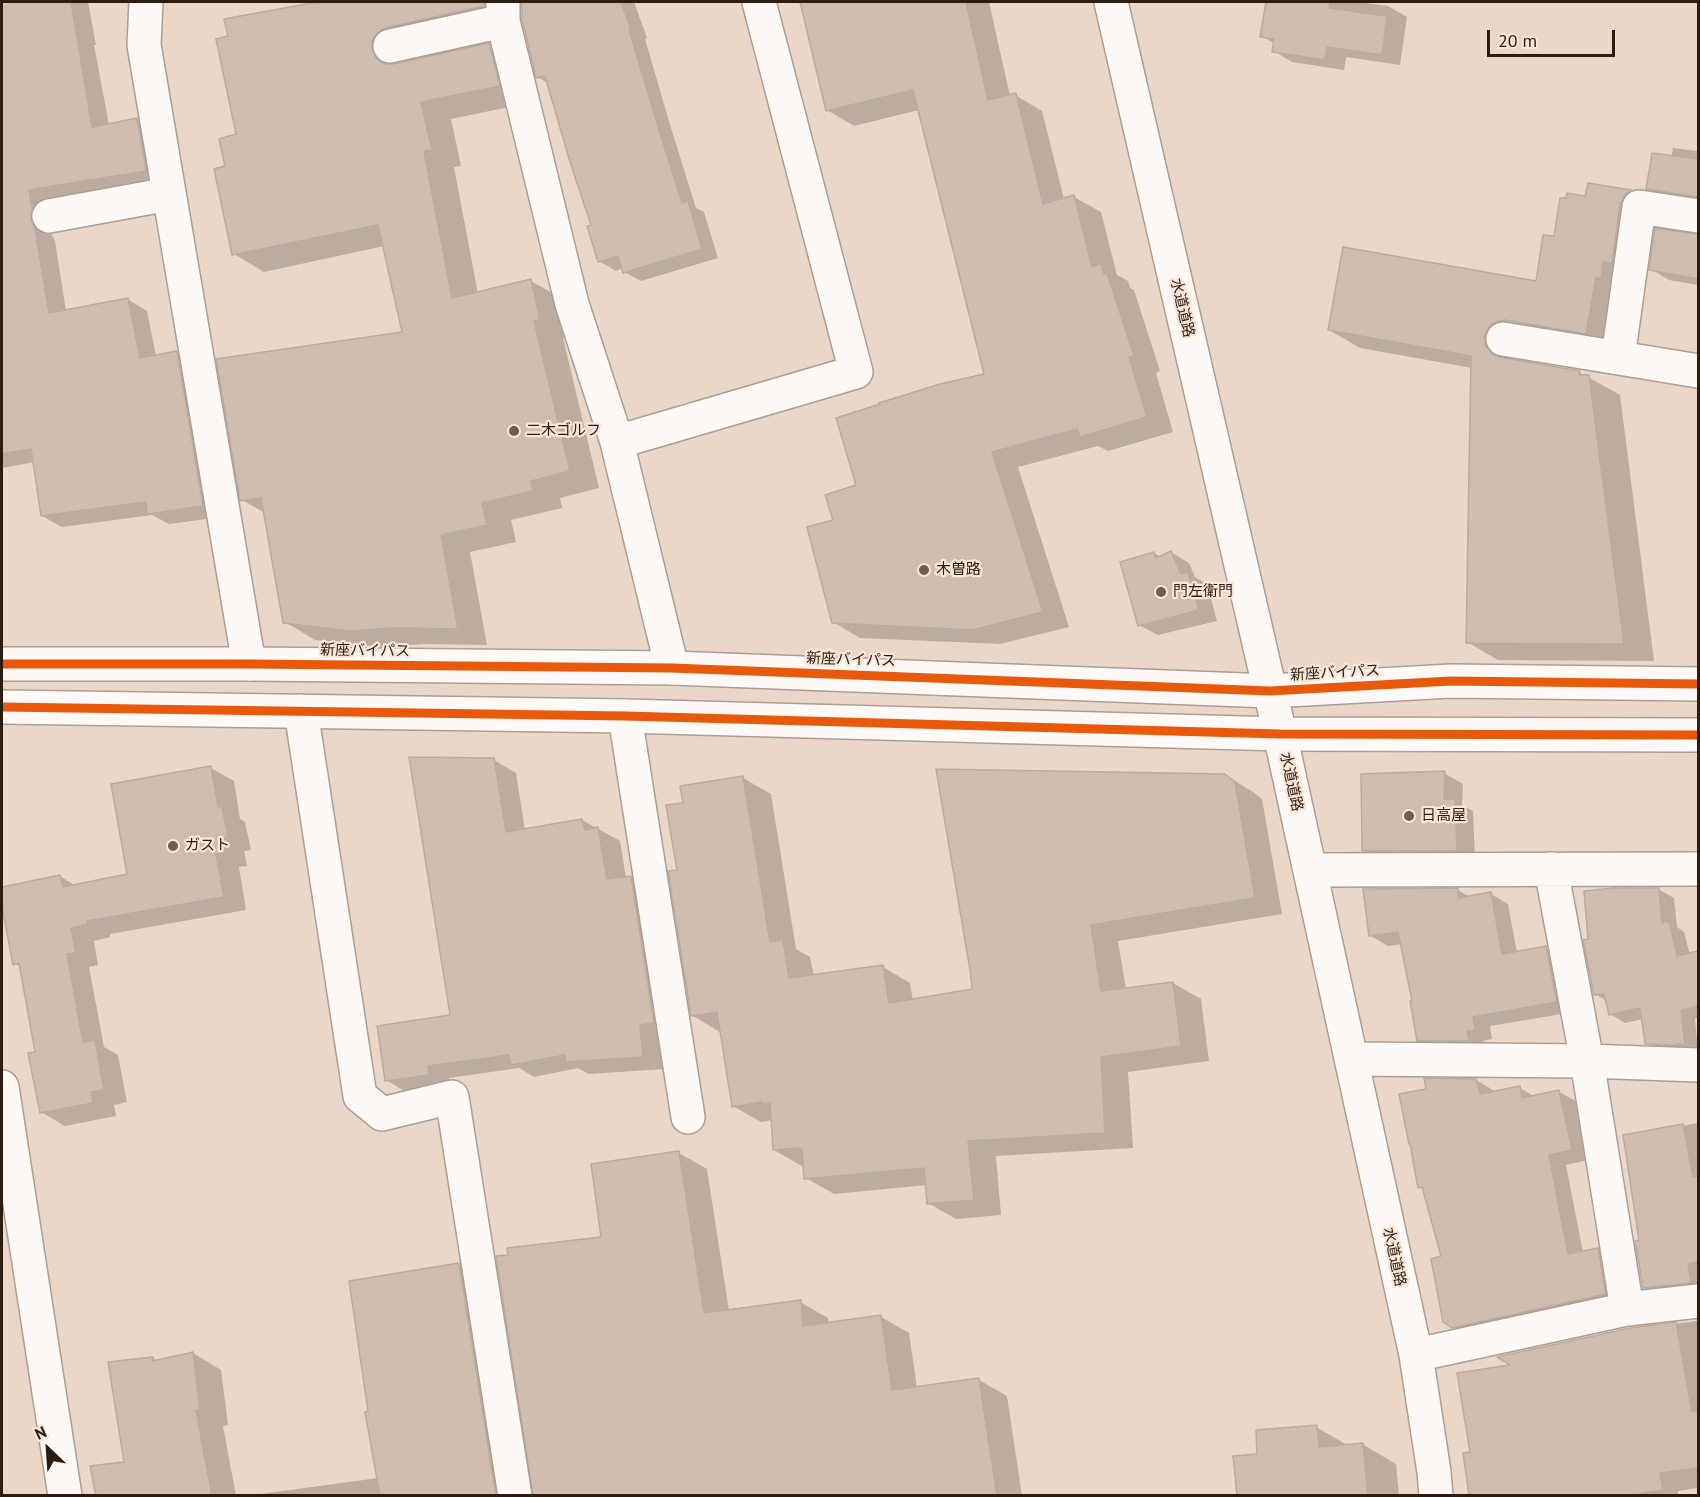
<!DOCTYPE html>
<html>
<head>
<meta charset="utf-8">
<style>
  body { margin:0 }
  #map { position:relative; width:1700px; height:1497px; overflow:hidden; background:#ebd7c8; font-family:"PT Sans",sans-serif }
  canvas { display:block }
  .frame { position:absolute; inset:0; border:3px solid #2c1b0e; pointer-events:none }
  .north { position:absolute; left:18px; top:1419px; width:60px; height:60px; -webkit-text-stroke:4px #f9e6d8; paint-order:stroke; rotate:335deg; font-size:16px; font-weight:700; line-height:24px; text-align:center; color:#2c1b0e }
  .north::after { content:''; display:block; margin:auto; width:21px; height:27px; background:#2c1b0e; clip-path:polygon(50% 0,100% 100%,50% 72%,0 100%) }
  .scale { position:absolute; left:1487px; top:30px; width:128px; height:27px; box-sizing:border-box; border:3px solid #2c1b0e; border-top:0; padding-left:8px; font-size:18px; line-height:21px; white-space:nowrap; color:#2c1b0e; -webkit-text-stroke:4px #f9e6d8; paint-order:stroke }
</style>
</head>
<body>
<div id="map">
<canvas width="1700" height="1497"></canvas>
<div class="frame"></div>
<div class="north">N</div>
<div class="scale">20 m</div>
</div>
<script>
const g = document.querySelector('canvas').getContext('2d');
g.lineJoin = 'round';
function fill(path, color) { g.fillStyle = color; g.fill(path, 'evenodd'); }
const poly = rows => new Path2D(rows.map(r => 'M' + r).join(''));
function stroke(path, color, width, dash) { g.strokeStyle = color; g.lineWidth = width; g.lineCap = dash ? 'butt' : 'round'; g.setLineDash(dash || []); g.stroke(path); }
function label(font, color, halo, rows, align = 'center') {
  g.font = font + ' "PT Sans","Noto Sans JP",sans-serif'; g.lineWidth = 4.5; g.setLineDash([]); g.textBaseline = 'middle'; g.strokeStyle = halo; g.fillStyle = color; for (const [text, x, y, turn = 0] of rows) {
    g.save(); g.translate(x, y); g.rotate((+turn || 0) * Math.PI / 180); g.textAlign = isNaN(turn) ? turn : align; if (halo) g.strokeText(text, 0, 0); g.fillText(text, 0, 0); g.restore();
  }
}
fill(poly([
  [2,2,88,2,96,45,94,45,109,125,137,120,157,131,165,182,50,231,55,241,66,311,127,299,147,311,156,356,177,353,196,364,222,517,169,524,152,515,62,527,42,516,35,462,2,468],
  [325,2,503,2,402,59,402,64,489,45,519,62,529,103,451,119,461,166,454,167,478,294,531,281,561,298,570,337,563,338,599,488,560,498,562,508,511,520,516,542,470,552,487,645,424,644,380,647,315,640,285,622,265,513,242,500,404,333,384,246,264,272,234,254,226,167,238,136,230,38,262,15],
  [523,2,634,2,647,38,645,39,671,128,696,208,704,212,718,258,641,281,624,272,623,268,616,271,599,261,593,226,549,84,538,77,523,19],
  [802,2,989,2,1010,96,1015,95,1042,111,1064,199,1074,197,1101,212,1117,275,1128,281,1130,288,1134,290,1160,371,1156,373,1173,432,1108,451,1098,446,1018,467,1069,627,1000,644,860,638,833,622,835,522,986,375,919,110,854,126,827,110],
  [1267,2,1359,2,1388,6,1407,17,1400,65,1346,57,1344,70,1292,62,1274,51,1275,44,1262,36],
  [1673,148,1698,151,1698,204,1666,199,1648,188,1671,157],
  [1589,185,1631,192,1661,209,1655,214,1617,351,1515,355,1516,362,1579,372,1620,395,1654,661,1498,660,1467,642,1472,368,1360,348,1329,330,1538,283,1556,238,1587,198],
  [1696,236,1698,237,1698,285,1669,280,1651,269],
  [1171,552,1189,563,1195,577,1207,584,1217,621,1158,635,1139,625,1154,553,1161,557],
  [494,760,516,773,525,830,582,820,620,841,626,878,631,877,653,890,665,1069,589,1074,578,1068,534,1077,519,1068,449,1078,450,1087,408,1093,386,1080,452,1017],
  [211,768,234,781,240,819,245,822,251,850,244,851,247,866,239,867,246,910,110,934,110,937,94,941,98,965,89,967,104,1047,118,1055,127,1102,114,1105,116,1116,65,1126,41,1112,37,1053,22,968,15,964,2,898,2,888,60,876,76,886,129,875],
  [1444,773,1463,784,1462,805,1473,811,1475,861,1382,861,1364,850],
  [1225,775,1253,792,1262,799,1282,914,1118,941,1126,989,1173,983,1201,999,1209,1061,1128,1072,1133,1148,996,1156,1001,1215,956,1219,928,1203,927,1185,834,1194,806,1178,805,1165,802,1166,774,1150,772,1120,761,1122,733,1106,720,1032,693,1016,678,871,684,804,743,778,771,794,796,949,810,957,814,976,883,967,910,983,913,1001,974,990],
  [1658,889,1674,898,1677,927,1684,932,1690,955,1698,953,1698,1018,1695,1018,1698,1052,1662,1052,1646,1043,1643,1019,1625,1023,1610,1014,1607,1001,1595,994],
  [1458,890,1471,898,1491,894,1508,904,1517,953,1546,948,1564,958,1574,1012,1490,1026,1492,1039,1483,1041,1485,1050,1436,1050,1418,1040,1413,1002,1402,944,1388,946,1371,936],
  [1476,1080,1493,1090,1494,1093,1520,1088,1535,1097,1559,1092,1576,1101,1588,1160,1566,1165,1583,1252,1598,1249,1615,1259,1622,1304,1471,1337,1453,1327,1443,1257,1425,1190,1419,1187],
  [1698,1123,1698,1293,1661,1297,1644,1287,1641,1241,1624,1136],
  [679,1153,707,1169,729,1311,800,1302,828,1318,829,1324,881,1317,909,1333,917,1388,979,1380,1007,1396,1022,1496,535,1496,602,1238],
  [459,1264,487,1280,521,1496,246,1496,378,1478],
  [1698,1321,1698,1488,1678,1491,1678,1496,1471,1496,1472,1453,1514,1365,1630,1329],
  [193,1353,221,1370,228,1425,223,1426,236,1496,97,1496,126,1463,153,1358,159,1362],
  [1316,1427,1349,1446,1362,1444,1396,1464,1399,1496,1239,1496,1259,1455]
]), '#0003');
const building = poly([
  [2,2,71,2,92,127,137,118,146,171,29,190,32,209,31,219,35,229,49,313,128,298,140,358,177,351,203,506,147,514,146,502,41,516,31,449,2,454,2,2],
  [317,2,484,2,484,6,385,28,377,33,372,41,372,49,377,59,384,64,393,64,489,43,500,86,421,102,432,150,424,151,452,298,531,279,540,320,534,321,570,471,531,481,533,491,482,503,487,525,441,535,458,629,393,628,349,631,283,623,261,498,240,501,216,359,402,332,378,225,232,255,214,169,225,166,219,139,236,134,216,39,228,36,224,19,317,2],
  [522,2,621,2,631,29,629,30,655,117,682,203,688,201,702,249,623,273,618,256,598,262,587,226,591,225,570,162,545,76,536,78,522,19,522,2],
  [800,2,966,2,988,100,1016,93,1043,204,1074,195,1092,267,1101,264,1104,274,1107,273,1134,356,1129,357,1147,417,1080,437,1077,429,992,452,1043,612,972,630,832,623,807,527,833,520,825,495,856,485,836,418,880,404,879,403,940,384,984,374,913,90,826,111,800,2],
  [1266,2,1330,2,1329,8,1387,16,1382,55,1327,47,1325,60,1272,52,1274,39,1260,37,1266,2],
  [1652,153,1698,159,1698,197,1646,189,1652,153],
  [1588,183,1631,190,1624,196,1620,204,1612,263,1603,262,1601,278,1596,278,1586,334,1505,320,1496,322,1489,327,1484,337,1486,346,1492,354,1499,357,1580,371,1579,375,1589,375,1624,644,1466,643,1471,356,1328,330,1343,247,1536,281,1543,235,1554,236,1560,198,1566,198,1567,193,1585,196,1588,183],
  [1655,228,1698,234,1698,279,1649,270,1655,228],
  [1171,551,1181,574,1188,572,1199,610,1138,626,1120,562,1154,552,1156,558,1171,551],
  [409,757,494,758,506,832,582,819,585,830,598,827,607,879,631,876,654,1023,640,1025,643,1057,565,1062,565,1055,511,1065,509,1055,428,1066,429,1075,385,1081,377,1026,450,1015,409,757],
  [211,766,218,807,222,807,228,837,222,838,224,853,216,854,224,897,87,921,88,924,71,928,76,953,67,954,83,1042,95,1040,104,1090,91,1092,93,1103,40,1113,28,1053,35,1052,19,963,13,965,2,906,2,887,60,875,63,887,127,874,111,784,211,766],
  [936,769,1225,774,1235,782,1255,898,1091,925,1101,991,1173,982,1181,1046,1101,1057,1105,1133,968,1141,974,1200,927,1204,924,1168,804,1179,802,1148,773,1150,770,1103,762,1104,762,1102,732,1107,717,1012,691,1016,668,871,677,870,666,805,683,803,680,786,743,776,770,942,783,940,789,978,883,965,889,1003,972,989,970,970,936,769],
  [1445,771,1444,799,1455,799,1457,851,1362,851,1361,774,1445,771],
  [1458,888,1458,898,1491,892,1502,954,1546,946,1557,1002,1473,1017,1475,1030,1467,1031,1469,1041,1417,1041,1410,1001,1412,1001,1398,932,1369,936,1363,889,1458,888],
  [1613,888,1659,888,1662,923,1669,921,1677,956,1698,951,1698,1006,1681,1010,1685,1044,1670,1045,1645,1044,1640,1008,1609,1015,1604,994,1594,995,1583,940,1588,939,1584,891,1613,888],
  [1424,1078,1476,1079,1480,1094,1520,1086,1522,1098,1559,1090,1572,1150,1549,1155,1568,1254,1598,1248,1606,1294,1452,1328,1443,1322,1431,1259,1441,1256,1422,1187,1418,1188,1410,1144,1409,1144,1399,1094,1426,1089,1424,1078],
  [1683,1124,1693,1177,1698,1176,1698,1262,1688,1264,1691,1283,1643,1288,1635,1241,1639,1240,1623,1135,1683,1124],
  [679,1151,704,1313,801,1300,803,1326,881,1315,892,1390,979,1378,997,1496,533,1496,496,1256,508,1255,507,1248,601,1237,591,1164,679,1151],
  [459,1263,496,1496,380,1496,365,1412,368,1411,349,1281,459,1263],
  [1676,1322,1692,1412,1698,1411,1698,1468,1660,1473,1663,1490,1627,1496,1469,1496,1463,1453,1470,1452,1457,1373,1510,1365,1497,1357,1630,1328,1676,1322],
  [193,1352,200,1410,196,1410,212,1496,96,1496,90,1466,124,1462,108,1362,153,1357,153,1361,193,1352],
  [1317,1425,1319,1447,1363,1443,1368,1496,1237,1496,1233,1456,1257,1454,1256,1430,1317,1425]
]);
fill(building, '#cebdaf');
stroke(building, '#bbaa9d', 1.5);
const minor = poly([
  [146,2,144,45,249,664],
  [503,2,503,21,572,304,617,442,672,668],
  [1111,2,1280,734,1416,1355,1434,1472,1436,1496],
  [390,46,503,21],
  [49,216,169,194],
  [1503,339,1698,371],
  [1618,358,1639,207,1698,216],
  [617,442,856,372,759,2],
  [301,711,360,1096,382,1114,452,1097,515,1496],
  [625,716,688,1117],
  [1551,869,1587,1061,1627,1309],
  [1310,870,1698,869],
  [1351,1059,1587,1061,1698,1065],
  [2,1087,65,1496],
  [1416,1355,1627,1309,1698,1301]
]);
const highway = poly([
  [2,664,249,664,672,668,1270,691,1451,681,1698,684],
  [2,707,625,716,1280,734,1698,735]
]);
stroke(minor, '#af9e91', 36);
stroke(highway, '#af9e91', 36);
stroke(minor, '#fcf9f7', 33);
stroke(highway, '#fcf9f7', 33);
stroke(poly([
  [2,664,249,664,672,668,1270,691,1451,681,1698,684],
  [2,707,625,716,1280,734,1698,735]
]), '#e8590c', 9);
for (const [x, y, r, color] of [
  [514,431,6,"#6f5d4f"],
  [924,570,6,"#6f5d4f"],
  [1161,592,6,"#6f5d4f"],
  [1409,816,6,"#6f5d4f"],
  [173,846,6,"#6f5d4f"]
]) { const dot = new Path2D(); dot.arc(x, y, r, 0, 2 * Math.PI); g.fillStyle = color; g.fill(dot); stroke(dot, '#f9e6d8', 2); }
label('15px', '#2c1b0e', '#f9e6d8', [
  ["水道道路",1182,308,77],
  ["新座バイパス",365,651,1],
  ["新座バイパス",851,660,2],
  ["新座バイパス",1335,673,-3],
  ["水道道路",1291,782,78],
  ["水道道路",1394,1257,78]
]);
label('15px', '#2c1b0e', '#f9e6d8', [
  ["二木ゴルフ",526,431],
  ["木曽路",936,570],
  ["門左衛門",1173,592],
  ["日高屋",1421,816],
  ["ガスト",185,846]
], 'left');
</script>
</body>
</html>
